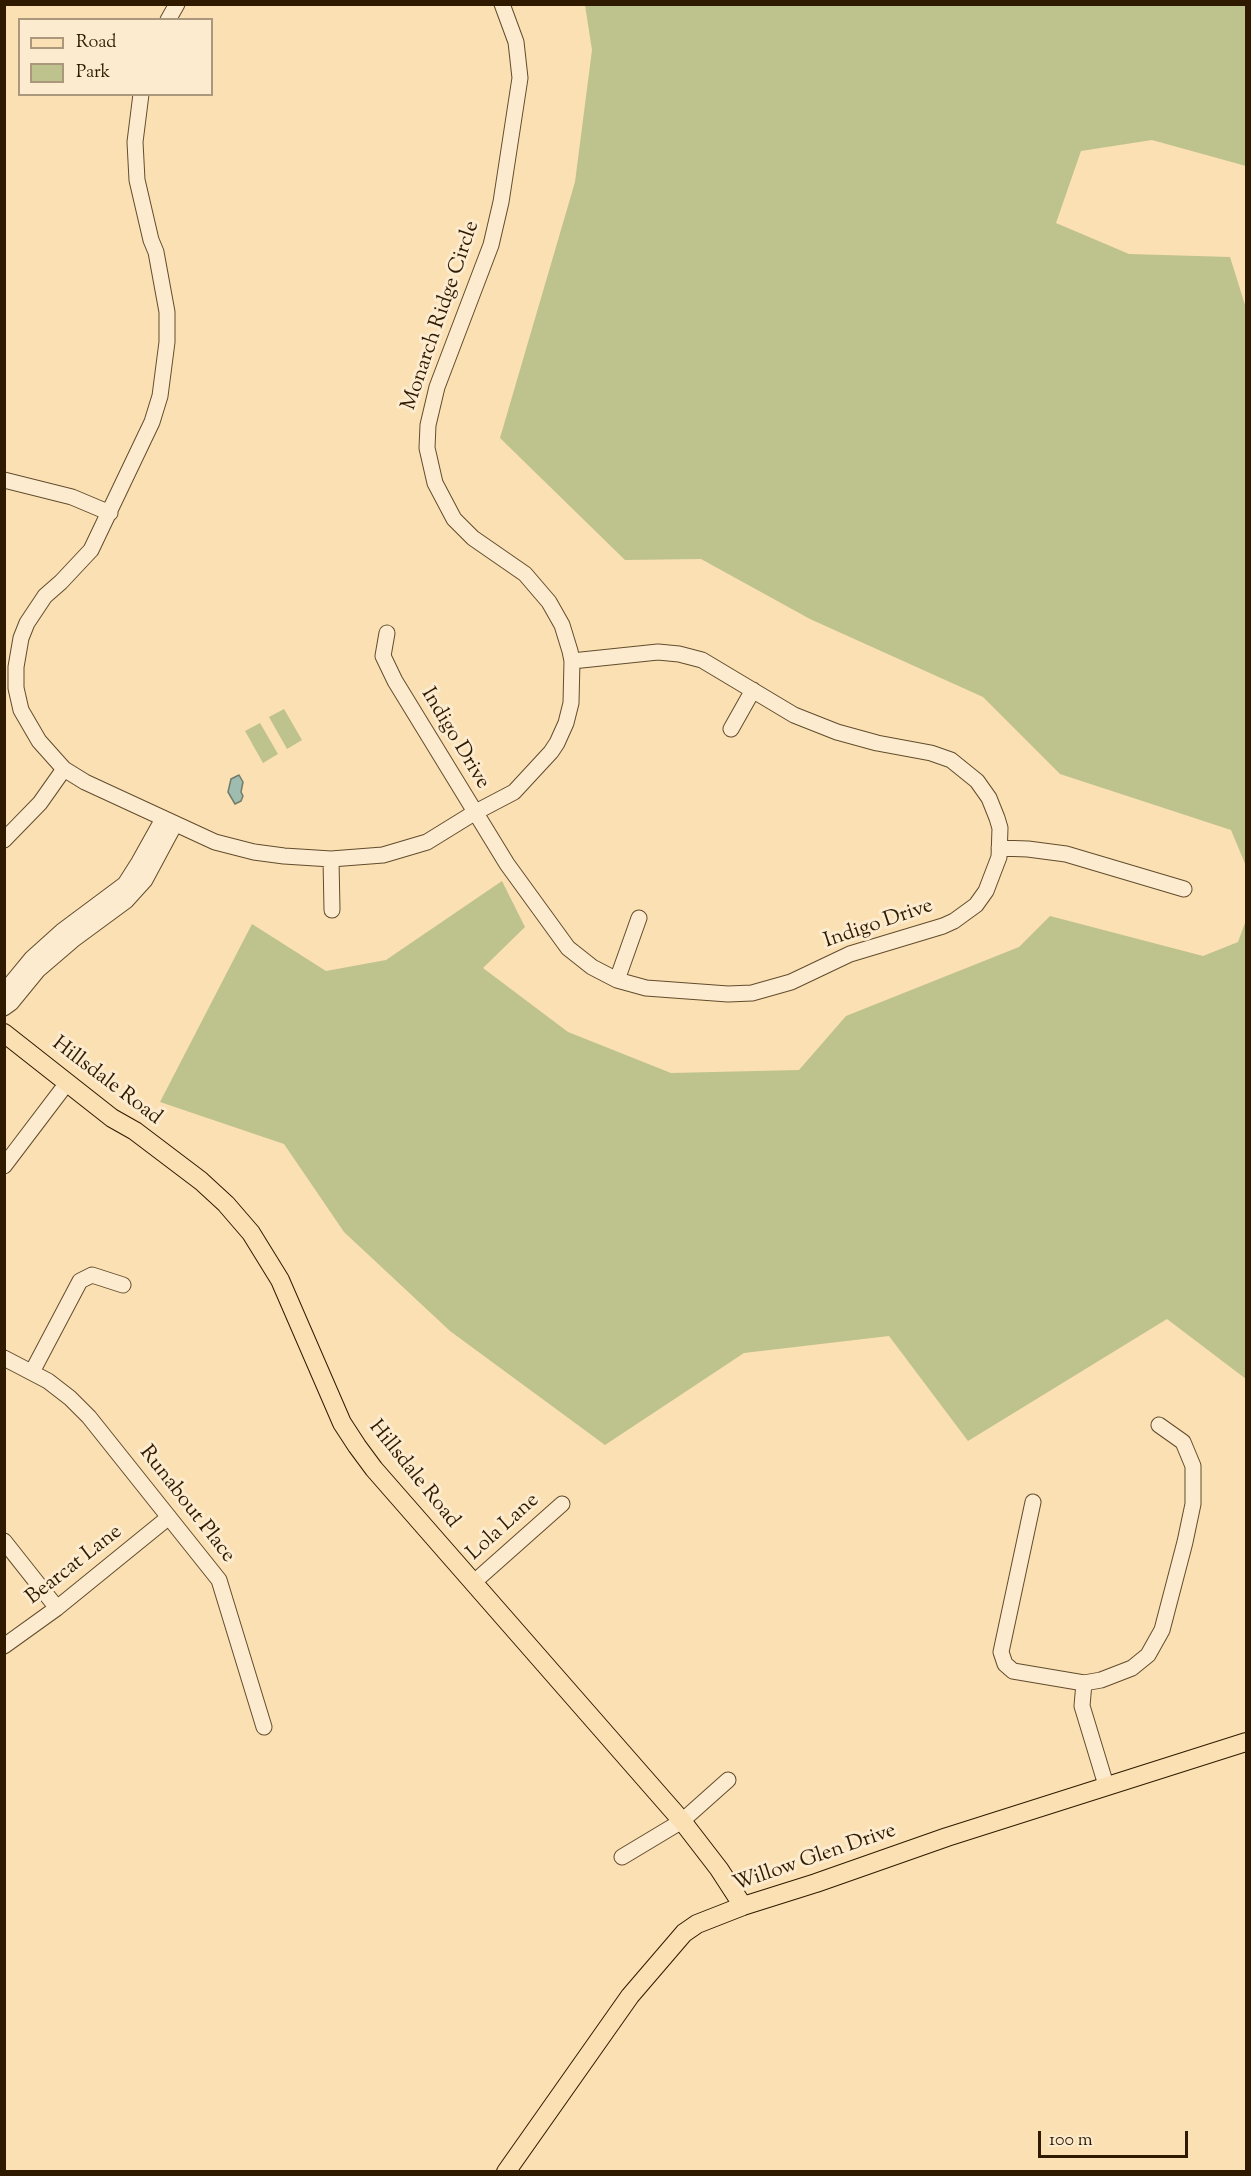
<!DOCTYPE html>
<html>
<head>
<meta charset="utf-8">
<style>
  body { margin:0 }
  #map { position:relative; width:1251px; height:2176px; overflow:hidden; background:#fae0b3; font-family:"Sorts Mill Goudy",serif }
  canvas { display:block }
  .frame { position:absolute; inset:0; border:6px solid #2f1a00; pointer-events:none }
  .legend { position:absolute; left:18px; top:18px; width:195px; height:78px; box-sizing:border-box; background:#fcebce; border:2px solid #aa977c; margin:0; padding:8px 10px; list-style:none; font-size:18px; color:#2f1a00 }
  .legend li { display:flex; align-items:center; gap:12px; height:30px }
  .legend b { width:30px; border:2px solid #aa977c }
  .scale { position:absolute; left:1038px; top:2131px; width:150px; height:27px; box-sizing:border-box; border:3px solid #2f1a00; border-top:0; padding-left:8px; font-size:18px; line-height:21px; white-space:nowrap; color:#2f1a00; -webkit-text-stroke:4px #fcebce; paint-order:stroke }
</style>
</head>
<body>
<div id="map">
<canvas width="1251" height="2176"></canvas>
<div class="frame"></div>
<ul class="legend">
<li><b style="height:8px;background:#fae0b3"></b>Road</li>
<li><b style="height:16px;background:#bec28c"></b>Park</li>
</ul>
<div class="scale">100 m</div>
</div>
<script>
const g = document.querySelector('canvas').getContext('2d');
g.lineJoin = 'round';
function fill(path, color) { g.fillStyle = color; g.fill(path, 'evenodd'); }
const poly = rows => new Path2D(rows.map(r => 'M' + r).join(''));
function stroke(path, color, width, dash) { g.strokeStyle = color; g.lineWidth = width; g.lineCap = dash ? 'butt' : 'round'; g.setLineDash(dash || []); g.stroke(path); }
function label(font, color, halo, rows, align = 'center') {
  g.font = font + ' "Sorts Mill Goudy",serif'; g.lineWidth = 6; g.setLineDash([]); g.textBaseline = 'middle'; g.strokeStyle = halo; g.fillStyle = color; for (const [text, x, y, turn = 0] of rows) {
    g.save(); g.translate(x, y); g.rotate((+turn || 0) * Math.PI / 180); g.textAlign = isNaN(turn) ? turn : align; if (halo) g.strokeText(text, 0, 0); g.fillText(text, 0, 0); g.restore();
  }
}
fill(poly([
  [585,5,1246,5,1246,166,1152,140,1081,151,1056,223,1129,254,1230,257,1246,308,1246,866,1231,830,1060,774,983,697,810,619,701,559,625,560,500,438,575,182,592,50],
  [284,709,302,740,287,749,269,717],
  [260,723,278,754,263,763,245,731],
  [502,881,525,927,483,968,568,1032,671,1073,799,1070,846,1016,1019,947,1050,916,1203,956,1238,942,1246,920,1246,1379,1167,1319,968,1441,889,1336,744,1353,605,1445,450,1331,344,1232,284,1144,160,1102,252,924,326,971,386,960]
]), '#bec28c');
const water = poly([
  [239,775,243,782,241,792,243,796,241,801,235,804,228,792,231,779,239,775]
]);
fill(water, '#9ebdb0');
stroke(water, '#727c6a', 1.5);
const minor = poly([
  [168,20,177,4],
  [141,94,135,142,137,180,151,240,156,252,167,312,167,342,160,396,152,422,91,550,61,582,45,596,27,623,21,638,16,667,16,688,21,710,39,741,64,769,85,782,215,842,254,852,284,856,331,859,383,855,427,842,474,813,514,792,551,752,557,743,566,723,571,703,572,661,570,651,562,625,549,602,525,574,473,538,454,519,435,483,427,448,428,425,437,387,491,245,501,202,520,78,516,42,502,4],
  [4,480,72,497,110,513],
  [387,633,383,656,395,681,507,864,568,948,592,967,617,980,646,988,728,994,752,993,791,982,850,954,943,926,954,921,976,905,986,891,999,857,1000,828,997,818,989,798,977,781,951,760,931,753,877,743,837,732,794,715,702,660,679,654,658,652,572,661],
  [731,729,753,690],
  [4,840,40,803,64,769],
  [999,848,1028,849,1066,854,1184,889],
  [331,859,332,910],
  [617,980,639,918],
  [4,992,32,958,62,931,125,884,139,862,163,819],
  [4,1008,11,1003,38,970,73,940,126,901,145,880,175,824],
  [4,1166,67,1083],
  [4,1358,48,1381,70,1398,89,1417,219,1580,264,1727],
  [32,1372,80,1281,92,1275,123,1285],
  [1033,1502,1001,1652,1005,1664,1013,1671,1084,1683,1101,1680,1132,1668,1148,1655,1162,1630,1185,1542,1193,1504,1193,1466,1183,1442,1159,1425],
  [4,1541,57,1608],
  [473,1583,562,1504],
  [4,1646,57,1608,169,1517],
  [1084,1683,1082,1706,1106,1785],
  [622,1857,682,1821,728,1780]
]);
const major = poly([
  [4,1033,112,1118,135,1131,201,1181,226,1204,251,1233,280,1280,342,1423,357,1446,374,1469,682,1821,719,1869,743,1906],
  [506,2172,630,1996,684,1933,697,1924,743,1906,816,1883,947,1837,1246,1742]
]);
stroke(minor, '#624c2d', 17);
stroke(major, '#2f1a00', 20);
stroke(minor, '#fcebce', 15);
stroke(major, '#fae0b3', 18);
label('21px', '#2f1a00', '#fcebce', [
  ["Monarch Ridge Circle",442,316,-71],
  ["Indigo Drive",454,739,59],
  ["Indigo Drive",879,925,-19],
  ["Hillsdale Road",106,1082,37],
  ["Hillsdale Road",413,1475,51],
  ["Runabout Place",186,1505,52],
  ["Lola Lane",504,1528,-42],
  ["Bearcat Lane",75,1566,-38],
  ["Willow Glen Drive",815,1859,-19]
]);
</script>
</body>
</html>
